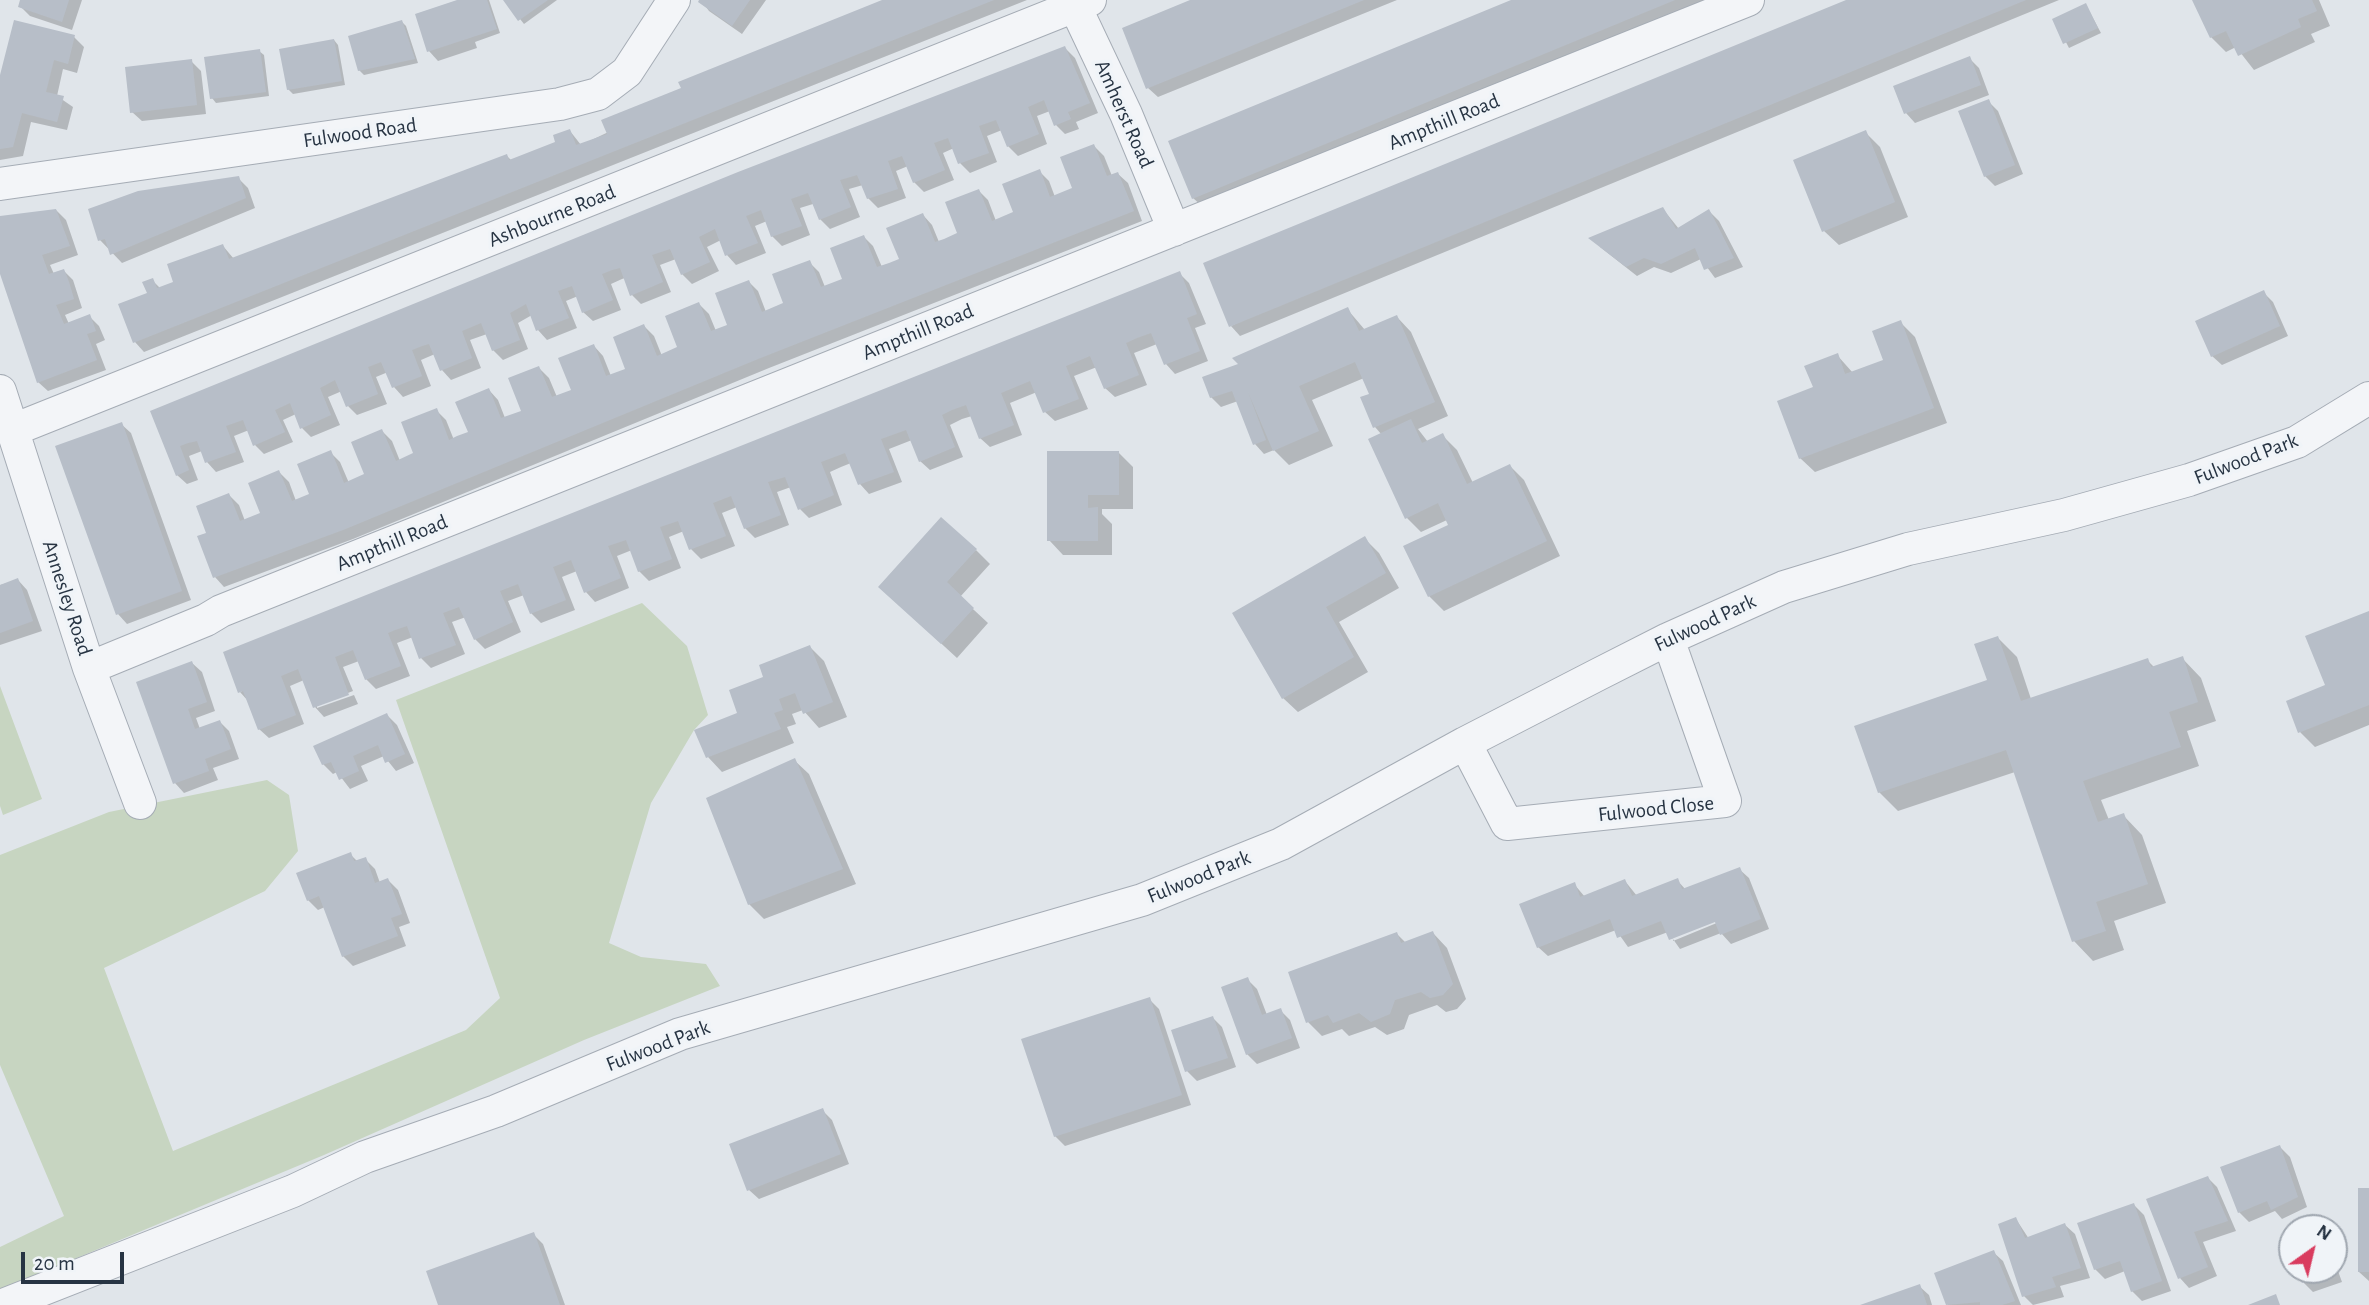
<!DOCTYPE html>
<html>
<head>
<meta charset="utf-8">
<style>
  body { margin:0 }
  #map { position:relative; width:2369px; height:1305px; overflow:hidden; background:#e0e5ea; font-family:"Alegreya Sans",sans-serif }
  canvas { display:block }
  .north { position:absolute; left:2278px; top:1214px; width:70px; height:70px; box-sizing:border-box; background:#f0f4f8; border:2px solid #a0a7b0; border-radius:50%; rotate:34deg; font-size:19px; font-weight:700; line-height:28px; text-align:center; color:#273443 }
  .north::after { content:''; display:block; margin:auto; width:24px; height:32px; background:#d93c5f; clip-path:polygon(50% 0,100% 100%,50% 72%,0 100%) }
  .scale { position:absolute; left:21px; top:1252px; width:103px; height:32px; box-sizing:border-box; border:4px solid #273443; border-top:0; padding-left:9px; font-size:21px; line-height:24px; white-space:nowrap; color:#273443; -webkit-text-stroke:5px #f0f4f8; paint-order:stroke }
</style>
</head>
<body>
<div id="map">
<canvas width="2369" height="1305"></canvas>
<div class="north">N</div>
<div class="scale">20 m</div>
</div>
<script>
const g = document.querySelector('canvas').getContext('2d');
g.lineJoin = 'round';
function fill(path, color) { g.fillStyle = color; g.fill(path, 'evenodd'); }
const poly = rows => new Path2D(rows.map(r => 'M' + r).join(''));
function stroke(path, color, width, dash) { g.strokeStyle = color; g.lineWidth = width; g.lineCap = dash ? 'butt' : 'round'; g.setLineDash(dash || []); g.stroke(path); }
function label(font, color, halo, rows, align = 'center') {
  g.font = font + ' "Alegreya Sans",sans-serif'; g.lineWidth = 7; g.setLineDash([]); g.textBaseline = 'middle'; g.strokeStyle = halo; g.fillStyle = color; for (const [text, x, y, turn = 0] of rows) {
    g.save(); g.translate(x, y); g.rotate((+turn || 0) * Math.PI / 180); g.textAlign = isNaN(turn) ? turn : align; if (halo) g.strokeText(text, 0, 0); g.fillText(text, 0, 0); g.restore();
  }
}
fill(poly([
  [642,603,687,646,708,715,694,730,651,803,609,943,641,957,706,964,720,986,584,1040,324,1155,0,1290,0,1247,64,1216,0,1065,0,855,109,812,267,780,289,795,298,851,265,891,104,968,173,1151,466,1030,500,998,396,700],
  [0,686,42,799,3,815,0,806]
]), '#c7d5c1');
fill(poly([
  [22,0,82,0,72,30,30,16,20,6],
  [463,0,489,0,500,33,475,42,477,48,438,61,429,51],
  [505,0,557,0,524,24],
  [701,0,766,0,742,34,709,11],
  [887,0,1027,0,144,352,135,342,152,280,161,289,176,283,223,246,234,259,507,156,512,161,557,143,570,131,581,145],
  [1195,0,1397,0,1158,97,1148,88],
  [1516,0,1708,0,1203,207,1193,198],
  [1850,0,2059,0,1240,336,1231,326],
  [2194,0,2319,0,2330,26,2311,34,2315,42,2254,70,2236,47,2226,52,2211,37],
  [2086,5,2101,33,2069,48,2054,19],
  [402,22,406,26,418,63,364,75,359,70],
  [74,37,84,47,77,73,63,69,57,96,73,107,67,130,31,122,23,156,0,160,0,82],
  [334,40,338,45,345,85,293,94,288,89],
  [1065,48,1075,58,1098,113,1076,122,1079,129,1065,134,1056,125,1050,111,1037,116,1047,144,1018,156,1008,146,1002,130,987,136,997,162,970,173,960,163,954,148,943,153,954,180,924,192,914,182,908,166,896,171,906,198,878,208,868,198,863,185,849,189,860,217,830,229,820,219,813,204,800,208,810,235,782,246,772,236,767,221,755,226,766,253,736,265,727,255,721,240,707,247,719,271,692,284,682,274,676,259,660,265,671,292,641,304,632,295,625,278,622,279,611,284,621,310,593,321,583,312,578,296,566,301,577,328,547,340,538,330,532,315,518,323,528,349,503,360,493,350,487,334,470,340,481,368,451,380,442,370,435,354,421,360,431,386,403,397,394,387,388,372,376,377,387,404,357,415,348,406,342,391,328,397,340,425,311,437,302,428,296,414,283,420,293,442,264,454,255,445,249,430,234,436,244,462,216,472,207,462,202,451,189,456,198,480,187,484,177,475,152,412],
  [259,51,264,55,269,96,216,103,212,98],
  [1969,58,1979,68,1989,95,1915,123,1906,113],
  [191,61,201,71,206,114,142,121,132,112],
  [1988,101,1998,111,2023,174,1995,186,1985,176],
  [1865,132,1880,147,1908,217,1839,245,1824,231],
  [1094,146,1104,156,1112,176,1118,174,1128,183,1142,221,769,368,353,539,224,587,215,577,199,537,208,534,229,495,239,505,245,521,262,514,279,472,289,482,296,501,311,495,330,452,340,462,349,483,366,475,382,431,392,441,400,461,416,454,436,410,446,420,454,440,470,433,489,390,498,400,505,418,523,412,539,368,549,378,557,397,573,391,594,346,603,356,611,376,628,370,644,326,654,336,662,356,680,348,699,304,709,314,716,331,730,326,749,282,758,291,766,312,786,304,809,262,819,272,825,287,844,280,864,237,873,246,882,267,901,260,923,215,932,225,939,242,959,234,979,191,988,200,996,221,1016,213,1039,171,1049,181,1055,197,1074,189],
  [238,178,248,188,255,208,122,263,100,240],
  [1663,209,1679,229,1709,211,1719,221,1743,267,1715,278,1701,259,1671,273,1654,267,1637,276,1600,247],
  [56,210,66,220,78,255,50,265,54,274,64,271,73,280,82,308,65,315,69,324,89,316,99,326,105,340,96,344,106,370,48,391,38,382,0,268,0,218],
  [1179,273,1189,283,1206,324,1195,328,1208,361,1175,374,1166,364,1157,344,1147,348,1134,353,1147,385,1115,397,1105,388,1097,367,1074,376,1088,409,1055,421,1045,412,1037,392,1010,403,1022,435,990,447,980,438,972,416,962,419,950,425,963,457,930,470,920,461,912,440,889,449,902,482,869,494,860,484,851,463,841,467,830,472,842,505,809,518,800,509,791,487,777,492,789,525,755,538,745,528,737,507,722,513,735,546,701,559,691,549,684,531,669,537,681,568,649,581,639,571,632,550,617,556,629,588,595,602,586,592,577,571,562,577,575,610,541,623,531,613,524,595,508,601,521,632,485,649,475,639,466,617,452,622,465,654,431,668,421,658,413,637,397,643,410,676,376,689,366,679,359,661,343,667,353,691,317,705,317,708,354,695,358,704,324,717,315,707,304,680,290,686,304,724,269,738,259,729,249,702,240,692],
  [2263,292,2273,302,2288,336,2222,365,2212,356],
  [1348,310,1365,330,1397,317,1411,332,1448,416,1418,429,1428,442,1442,435,1457,450,1473,483,1510,466,1524,480,1560,556,1444,611,1429,596,1450,526,1447,520,1421,532,1407,518,1382,435,1375,427,1371,395,1364,378,1312,400,1333,446,1289,465,1274,450,1264,454,1255,444,1238,401,1221,407,1211,397,1242,365],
  [1900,322,1915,337,1947,423,1815,472,1800,458,1815,388,1837,355,1853,373,1885,361],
  [121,424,131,433,191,600,127,624,118,614],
  [1118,452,1133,467,1133,509,1102,509,1102,514,1112,524,1112,555,1063,555,1049,540],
  [1364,538,1379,553,1399,588,1339,622,1368,672,1298,712,1283,698,1234,613],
  [976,550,990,564,960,597,988,623,957,658,895,601],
  [18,580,27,590,42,631,0,645,0,585],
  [2369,612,2369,725,2315,747,2300,732],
  [1998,638,2017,657,2031,699,2147,660,2155,668,2182,658,2201,678,2216,721,2187,731,2199,766,2101,800,2109,820,2123,815,2142,835,2166,903,2114,921,2124,950,2093,961,2074,941,2015,772,1898,811,1879,792,1989,681],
  [810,647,824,661,847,717,819,728,803,710,792,714,796,724,787,727,794,743,722,772,708,757,697,731,740,714,766,678],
  [192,663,202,672,215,711,196,718,200,729,220,722,229,731,239,759,213,768,218,780,184,793,175,783],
  [387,715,397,725,414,763,396,771,384,756,361,766,368,781,350,789,337,772,333,774,323,764],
  [794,760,809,774,856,884,764,919,749,904],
  [350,854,358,862,365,859,375,869,380,883,388,880,398,890,410,923,399,927,406,946,353,966,343,956,325,907,318,910,308,900],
  [1739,869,1749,878,1769,929,1731,944,1721,933,1680,949,1668,932,1628,947,1616,930,1548,956,1538,947,1574,884,1585,897,1625,881,1637,896,1677,880,1686,890],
  [1722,917,1724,920,1673,941,1673,937],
  [1433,933,1447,948,1466,999,1457,1009,1446,1012,1437,1005,1409,1015,1404,1029,1387,1035,1375,1027,1349,1036,1342,1029,1322,1036,1308,1022,1397,934,1406,943],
  [1247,979,1257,989,1267,1015,1280,1010,1290,1020,1300,1048,1257,1064,1247,1054],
  [1149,999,1159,1009,1191,1105,1065,1146,1055,1136],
  [1213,1018,1222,1027,1236,1067,1197,1081,1187,1071],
  [822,1110,832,1120,849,1164,759,1199,749,1190],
  [2280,1147,2290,1157,2307,1207,2282,1219,2275,1211,2249,1222,2239,1212],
  [2208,1178,2217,1187,2236,1231,2203,1242,2217,1276,2189,1288,2180,1278],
  [2369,1190,2369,1281,2359,1272],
  [2134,1205,2144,1215,2171,1291,2142,1301,2132,1291,2125,1271,2105,1279,2095,1269],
  [2016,1219,2029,1239,2065,1225,2075,1234,2090,1278,2060,1286,2064,1297,2033,1305,2024,1296],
  [2314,1223,2319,1228,2300,1228],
  [2292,1231,2292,1251,2286,1233],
  [533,1234,543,1244,565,1305,440,1305],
  [1993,1252,2003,1261,2021,1305,1948,1305,1936,1274],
  [2334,1260,2342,1282,2313,1292,2303,1282,2299,1270,2334,1270],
  [1919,1286,1929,1295,1932,1305,1864,1305]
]), '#0003');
fill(poly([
  [20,0,69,0,62,22,18,7],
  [457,0,487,0,497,29,427,52,415,14],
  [503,0,548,0,518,21],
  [699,0,750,0,732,26,698,2],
  [882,0,994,0,133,343,118,304,147,293,142,282,153,278,157,288,173,282,167,264,223,244,229,259,507,154,509,160,555,142,553,135,570,129,576,145,607,134,601,120,681,88,678,82],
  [1190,0,1364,0,1146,89,1122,28],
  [1511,0,1675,0,1192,199,1168,141],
  [1846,0,2026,0,1229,327,1203,263],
  [2192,0,2312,0,2317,11,2298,19,2301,27,2238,56,2226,31,2210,38],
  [2086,3,2098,28,2063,44,2052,19],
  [14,20,75,35,68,64,54,60,46,92,64,96,57,122,22,113,13,147,0,149,0,75],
  [402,20,415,59,358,71,348,36],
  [334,39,342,81,287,90,279,49],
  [1065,46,1090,103,1068,112,1071,119,1054,126,1044,100,1028,107,1039,134,1007,147,996,120,979,126,989,153,958,164,948,138,934,143,945,170,913,183,902,156,888,161,898,189,867,199,857,175,840,180,851,207,819,220,808,193,791,199,802,226,771,237,761,210,746,216,758,243,725,256,715,229,699,237,710,262,681,275,670,249,652,255,663,282,630,296,620,268,612,270,602,274,613,300,582,313,572,286,558,291,569,318,536,331,526,304,510,313,520,340,492,351,481,323,462,331,472,358,440,371,429,344,422,346,412,350,422,376,392,388,381,362,368,367,378,394,346,407,335,380,320,388,331,415,300,429,290,403,275,410,285,432,253,446,243,420,226,426,236,452,205,463,197,441,188,443,180,446,189,470,176,476,150,411,738,172],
  [260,49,266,92,210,99,204,57],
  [1970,56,1981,85,1904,114,1893,86],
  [192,59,197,105,130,113,125,67],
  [1989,99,2015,165,1984,177,1958,111],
  [1866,130,1895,202,1822,232,1793,160],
  [1094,144,1107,176,1118,172,1134,211,758,359,343,530,213,578,197,536,206,533,196,506,229,493,240,521,260,513,248,483,279,470,292,501,309,494,297,464,331,450,344,483,364,474,351,442,382,429,396,461,413,453,401,422,437,408,449,440,457,436,468,432,455,402,489,388,501,418,521,411,508,378,539,366,552,397,571,390,558,358,594,344,606,376,625,369,613,337,644,324,657,356,666,352,677,347,665,316,699,302,711,331,727,325,715,293,749,280,762,312,783,303,772,274,810,260,821,287,842,279,830,248,864,235,877,267,889,263,899,259,886,228,923,213,935,242,944,239,957,233,945,202,979,189,992,221,1013,212,1002,184,1040,169,1050,197,1072,188,1060,157],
  [239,176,246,198,110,255,105,239,98,241,88,209,138,191],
  [1663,207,1676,229,1709,209,1734,258,1704,270,1695,248,1661,264,1644,258,1626,267,1588,238],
  [56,209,70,246,42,255,49,274,64,269,69,282,74,299,56,305,64,324,90,314,96,331,87,334,97,360,37,383,0,274,0,216],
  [1180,271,1197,314,1187,318,1200,351,1164,365,1151,333,1137,338,1126,343,1139,375,1104,389,1090,356,1066,366,1079,399,1043,413,1030,381,1001,393,1014,425,979,439,966,405,952,410,942,415,955,447,919,462,906,430,881,439,894,472,858,485,845,453,821,462,834,495,798,510,785,477,768,482,781,515,744,529,731,496,713,503,726,536,689,550,678,521,660,527,672,559,638,572,626,540,608,546,621,578,584,593,571,560,553,567,566,600,530,614,518,584,500,591,513,622,474,640,459,607,443,613,456,645,419,659,407,626,395,630,388,633,401,666,365,680,353,650,335,657,349,695,313,708,298,669,281,676,296,715,258,730,243,691,238,693,223,652],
  [2264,290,2280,326,2211,357,2195,321],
  [1348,307,1359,331,1397,315,1435,402,1373,428,1360,397,1369,394,1355,362,1299,386,1319,431,1273,451,1248,392,1266,440,1253,445,1232,391,1210,398,1202,377,1238,364,1232,358],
  [1901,320,1934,408,1799,459,1777,401,1813,387,1804,366,1838,353,1845,374,1883,360,1872,331],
  [1411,419,1422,443,1443,433,1467,484,1510,464,1547,541,1428,597,1403,546,1448,525,1438,503,1405,519,1368,439],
  [122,422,182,591,116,615,55,446],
  [1047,451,1119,451,1119,495,1088,495,1088,508,1098,507,1098,541,1047,541],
  [941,517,977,549,947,582,974,608,941,644,878,587],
  [1365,536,1386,573,1326,607,1354,657,1282,699,1232,613],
  [18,578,33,621,0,633,0,585],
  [2369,611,2369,705,2298,733,2286,701,2325,685,2305,636],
  [1998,636,2021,701,2148,658,2151,667,2183,656,2198,702,2169,712,2181,747,2083,781,2098,822,2124,813,2148,884,2096,902,2106,931,2072,942,2006,750,1878,793,1854,726,1987,680,1974,644],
  [810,645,833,702,803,714,795,693,779,699,783,710,774,713,781,729,706,758,694,730,737,713,729,690,763,677,759,665],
  [192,661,207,702,188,709,195,729,220,720,231,749,205,759,209,771,173,784,136,682],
  [387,713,405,754,385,763,378,745,353,756,359,771,339,780,331,762,322,765,313,746],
  [795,758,843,869,748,905,706,798],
  [351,852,354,861,366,857,375,883,388,878,402,914,391,918,398,936,342,957,319,896,307,901,296,873],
  [1740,867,1761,919,1720,935,1715,922,1669,940,1661,921,1617,938,1610,919,1537,948,1519,904,1575,882,1580,897,1625,879,1632,896,1678,878,1682,889],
  [1433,931,1453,984,1443,995,1430,998,1421,992,1395,1000,1390,1014,1371,1022,1359,1013,1333,1023,1328,1015,1306,1023,1288,972,1397,932,1401,943],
  [1248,977,1262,1015,1281,1008,1292,1038,1246,1055,1221,987],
  [1150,997,1182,1095,1054,1137,1021,1039],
  [1213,1016,1228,1058,1185,1072,1171,1030],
  [823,1108,841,1154,747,1191,729,1144],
  [2280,1145,2298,1197,2271,1210,2267,1201,2238,1213,2220,1167],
  [2208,1176,2228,1221,2194,1232,2208,1267,2178,1279,2146,1199],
  [2358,1188,2369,1188,2369,1272,2358,1272],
  [2134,1203,2162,1281,2131,1292,2120,1261,2094,1270,2077,1223],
  [2016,1217,2025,1238,2065,1223,2081,1268,2052,1277,2056,1287,2022,1297,1998,1224],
  [534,1232,560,1305,438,1305,426,1271],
  [1994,1250,2015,1301,2002,1305,1980,1305,1980,1302,1946,1305,1934,1273],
  [2297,1270,2337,1270,2302,1283],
  [1920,1284,1927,1305,1860,1305],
  [2276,1294,2280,1305,2248,1305]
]), '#b7bec8');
const minor = poly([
  [1072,0,1126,114,1174,230],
  [0,184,560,104,598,94,627,72,674,0],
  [0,391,89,668,140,803],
  [13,430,1090,0],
  [89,668,206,620,221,611,1748,0],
  [1465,743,1507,824,1725,801,1668,639],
  [3,1305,293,1191,365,1157,496,1111,680,1034,1142,900,1281,844,1465,743,1599,674,1668,639,1784,587,1908,549,2064,515,2189,480,2297,442,2369,398]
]);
stroke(minor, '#a5acb5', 34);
stroke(minor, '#f3f5f8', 32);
label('21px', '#273443', '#f0f4f8', [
  ["Amherst Road",1124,114,66],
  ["Ampthill Road",1444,122,-22],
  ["Fulwood Road",360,133,-8],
  ["Ashbourne Road",552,216,-22],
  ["Ampthill Road",918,332,-22],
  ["Fulwood Park",2246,459,-21],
  ["Ampthill Road",392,543,-22],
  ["Annesley Road",67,598,72],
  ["Fulwood Park",1705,623,-25],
  ["Fulwood Close",1656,809,-6],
  ["Fulwood Park",1199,877,-22],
  ["Fulwood Park",658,1046,-21]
]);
</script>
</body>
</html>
